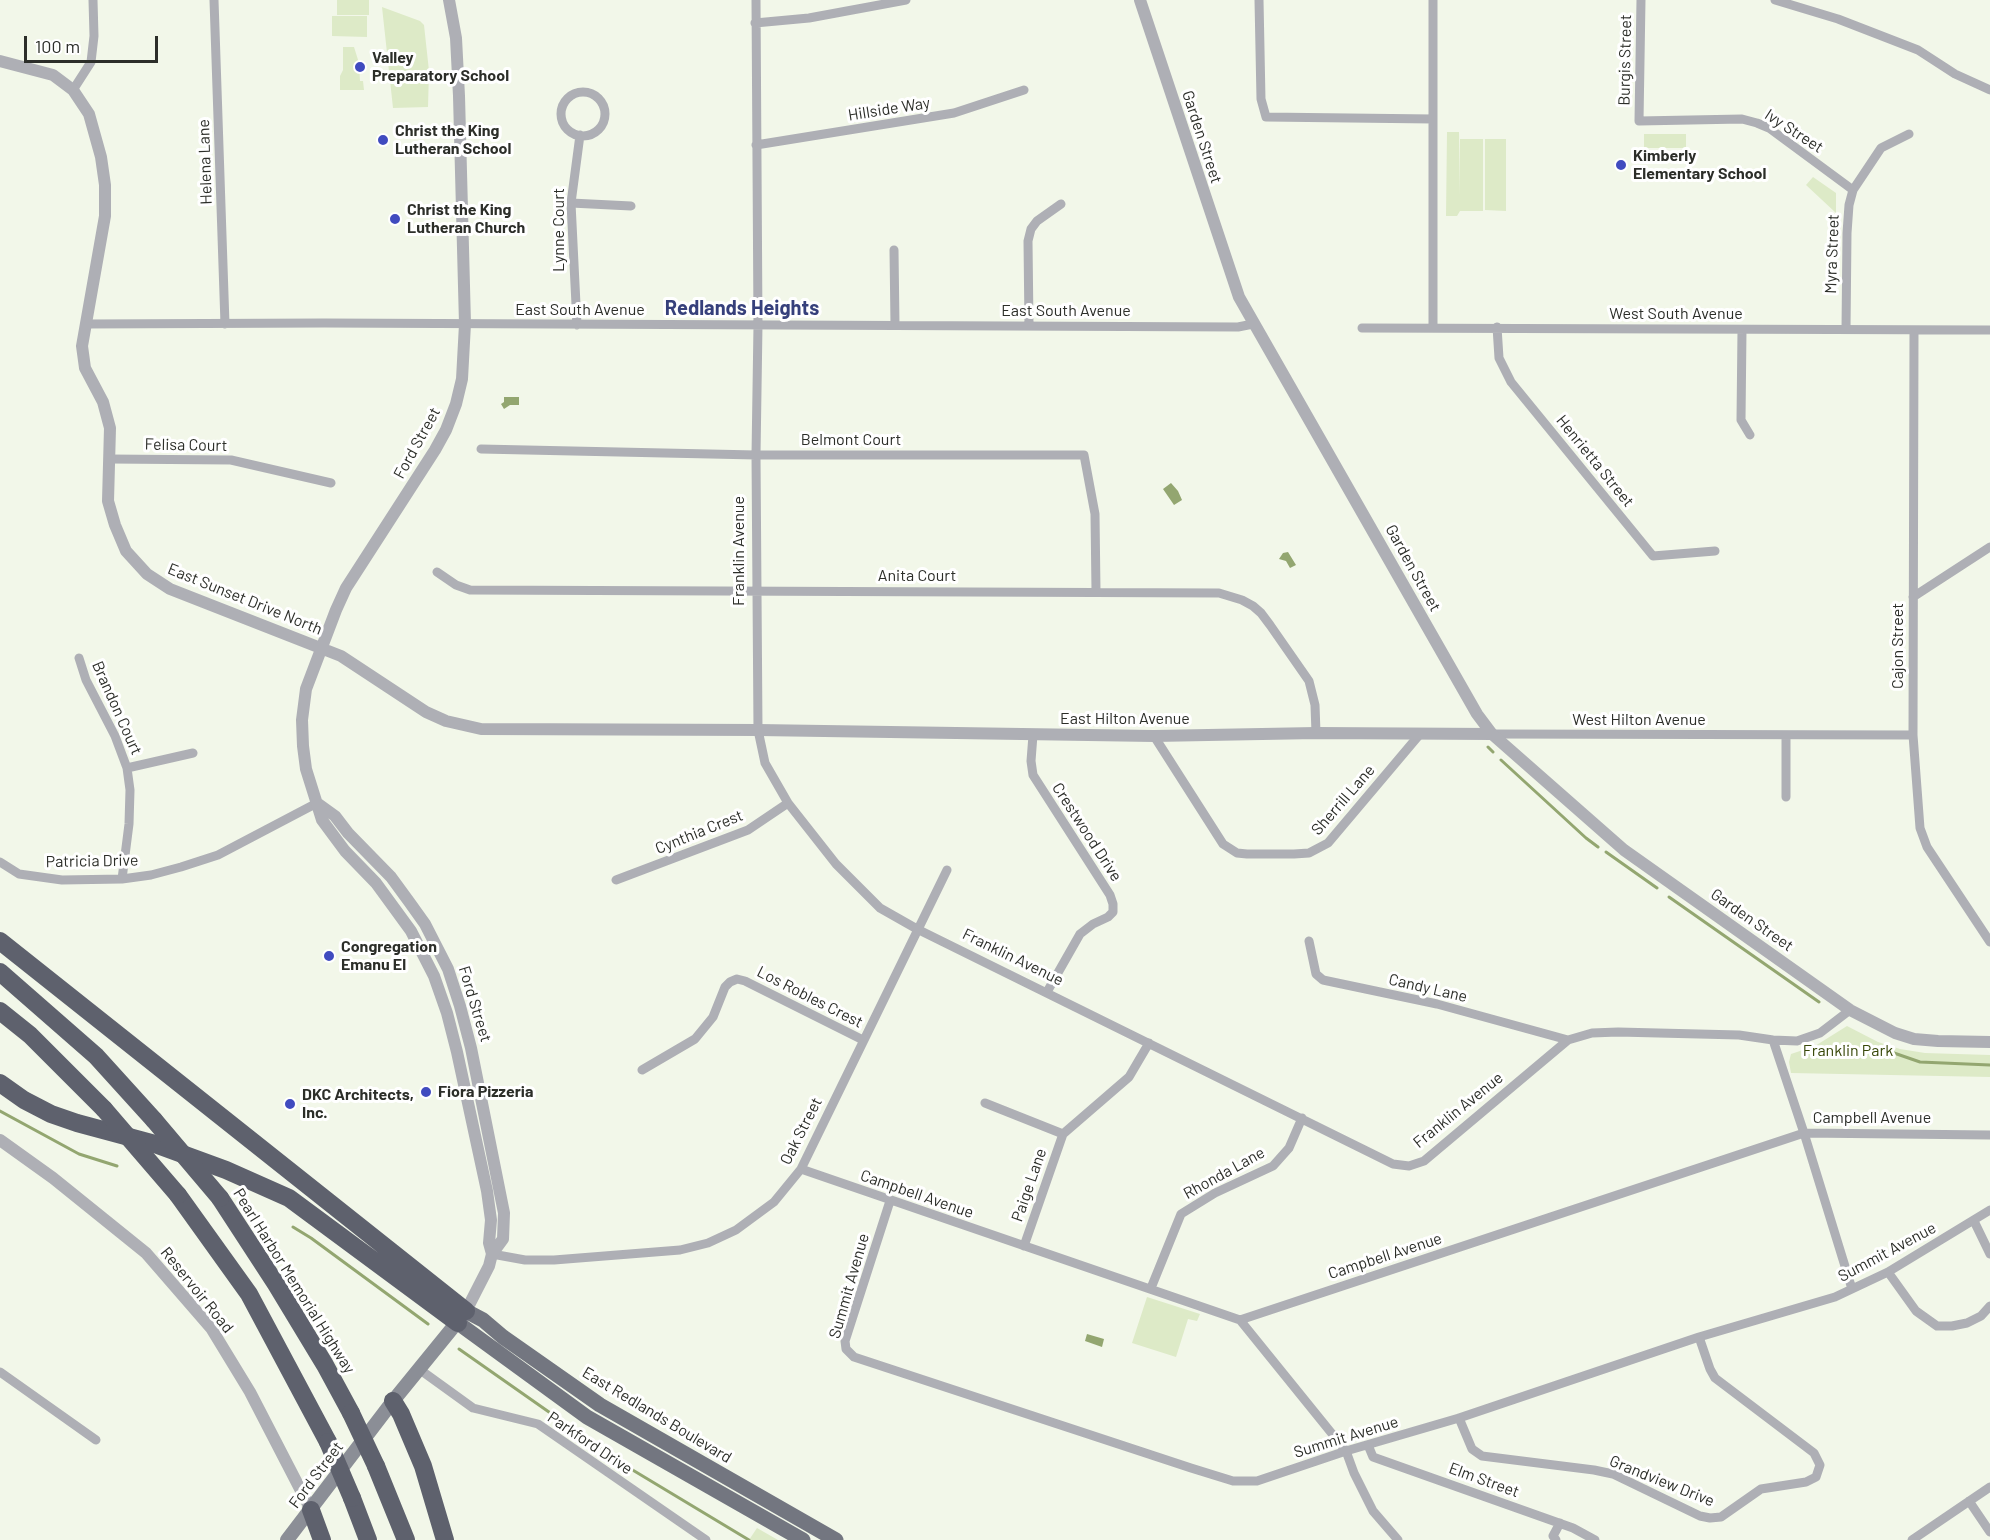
<!DOCTYPE html>
<html>
<head>
<meta charset="utf-8">
<style>
  body { margin:0 }
  #map { position:relative; width:1990px; height:1540px; overflow:hidden; background:#f2f7e9; font-family:Barlow,sans-serif }
  canvas { display:block }
  .scale { position:absolute; left:24px; top:36px; width:134px; height:27px; box-sizing:border-box; border:3px solid #2c2e29; border-top:0; padding-left:8px; font-size:18px; line-height:21px; white-space:nowrap; color:#2c2e29; -webkit-text-stroke:4px #fff; paint-order:stroke }
</style>
</head>
<body>
<div id="map">
<canvas width="1990" height="1540"></canvas>
<div class="scale">100 m</div>
</div>
<script>
const g = document.querySelector('canvas').getContext('2d');
g.lineJoin = 'round';
function fill(path, color) { g.fillStyle = color; g.fill(path, 'evenodd'); }
const poly = rows => new Path2D(rows.map(r => 'M' + r).join(''));
function stroke(path, color, width, dash) { g.strokeStyle = color; g.lineWidth = width; g.lineCap = dash ? 'butt' : 'round'; g.setLineDash(dash || []); g.stroke(path); }
function label(font, color, halo, rows, align = 'center') {
  g.font = font + ' Barlow,sans-serif'; g.lineWidth = 6; g.setLineDash([]); g.textBaseline = 'middle'; g.strokeStyle = halo; g.fillStyle = color; for (const [text, x, y, turn = 0] of rows) {
    g.save(); g.translate(x, y); g.rotate((+turn || 0) * Math.PI / 180); g.textAlign = isNaN(turn) ? turn : align; if (halo) g.strokeText(text, 0, 0); g.fillText(text, 0, 0); g.restore();
  }
}
fill(poly([
  [337,0,369,0,369,15,337,15],
  [382,7,420,21,424,25,429,71,428,107,393,108],
  [332,16,367,16,367,37,332,36],
  [343,47,354,47,359,63,360,81,363,81,364,90,340,90,340,76,343,70],
  [1447,132,1459,132,1460,196,1460,139,1483,139,1483,211,1460,211,1457,216,1446,216],
  [1644,134,1686,134,1686,148,1644,148],
  [1485,139,1506,139,1506,211,1485,210],
  [1813,177,1836,193,1836,213,1806,185],
  [1847,1026,1878,1042,1900,1049,1925,1053,1990,1055,1990,1077,1791,1073,1789,1062,1791,1054,1815,1046],
  [1147,1297,1200,1314,1197,1321,1188,1319,1176,1357,1132,1343],
  [757,1528,778,1540,749,1540]
]), '#ddeac7');
fill(poly([
  [504,397,519,397,519,405,510,405,504,409,501,404,504,402],
  [1171,483,1178,491,1182,500,1174,505,1163,489],
  [1288,552,1296,565,1290,568,1286,561,1279,559,1283,553],
  [1087,1334,1104,1339,1102,1347,1085,1341]
]), '#93a670');
stroke(poly([
  [1488,747,1493,752],
  [1501,760,1586,838,1598,847],
  [1606,852,1657,888],
  [1669,897,1819,1002],
  [1894,1053,1920,1062,1990,1065],
  [0,1111,79,1154,117,1166],
  [293,1227,311,1238,428,1324],
  [459,1349,626,1466,749,1540]
]), '#93a670', 3);
stroke(poly([
  [214,0,225,324],
  [756,0,758,325,756,455,758,730,765,763,788,803,836,864,880,908,917,929,1393,1164,1409,1166,1424,1161,1568,1040,1592,1033,1618,1032,1739,1035,1773,1040,1797,1041,1820,1033,1850,1010],
  [1259,0,1261,99,1266,117,1433,119],
  [1433,0,1433,327],
  [1641,0,1639,121,1742,119,1757,123,1769,128,1853,190],
  [1775,0,1838,19,1918,50,1955,74,1990,90],
  [755,23,809,18,906,0],
  [73,90,91,62,94,36,93,0],
  '561 114a22 22 0 1 1 44 0a22 22 0 1 1-44 0Z',
  [756,145,954,113,1024,90],
  [571,203,631,206],
  [894,250,895,325],
  [86,324,324,323,1238,327,1253,324],
  [577,325,571,203,580,135],
  [1029,326,1028,241,1031,229,1037,221,1061,204],
  [1497,327,1499,358,1511,382,1653,556,1715,551],
  [1362,328,1990,330],
  [1846,329,1847,233,1849,205,1853,190,1881,148,1909,134],
  [1742,330,1741,420,1750,435],
  [1914,330,1913,735,1920,828,1927,847,1990,942],
  [481,449,756,455,1084,455,1095,514,1096,591],
  [109,459,231,460,331,483],
  [437,572,456,585,470,590,1219,593,1242,600,1253,606,1261,613,1270,625,1309,681,1315,705,1316,733],
  [1913,597,1990,547],
  [79,658,86,680,115,736,127,768,130,790,129,824,122,879],
  [1492,734,1913,735],
  [1033,735,1031,761,1033,775,1110,895,1113,904,1113,912,1108,917,1093,924,1080,934,1047,992],
  [1154,736,1223,844,1237,853,1247,854,1294,854,1309,853,1328,843,1420,734],
  [127,768,193,753],
  [1786,797,1786,735],
  [0,862,19,874,62,880,122,879,151,875,181,867,218,855,317,803],
  [616,880,748,830,788,803],
  [1309,941,1316,974,1323,980,1437,1004,1568,1040],
  [1773,1040,1804,1133,1852,1289],
  [642,1070,695,1039,713,1017,725,987,730,982,737,979,745,981,863,1040],
  [985,1103,1063,1134],
  [801,1169,1240,1320,1804,1133,1990,1135],
  [890,1201,845,1341,846,1349,854,1357,1191,1468,1233,1481,1257,1481,1346,1451,1459,1418,1699,1337,1835,1297,1888,1272,1990,1210],
  [1974,1221,1990,1254],
  [1024,1246,1063,1134,1129,1077,1149,1043],
  [492,1254,525,1260,554,1260,680,1250,708,1243,736,1230,774,1202,801,1169,947,870],
  [1888,1272,1916,1311,1937,1326,1952,1326,1967,1323,1981,1316,1990,1306],
  [1151,1288,1181,1214,1215,1193,1273,1166,1289,1148,1302,1118],
  [1240,1320,1346,1451,1354,1473,1373,1511,1398,1540],
  [419,1369,473,1408,538,1424,706,1540],
  [0,1372,96,1440],
  [1459,1418,1472,1449,1482,1456,1594,1470,1613,1474,1700,1516,1710,1518,1721,1517,1761,1489,1806,1482,1816,1477,1820,1465,1814,1453,1715,1378,1710,1369,1699,1337],
  [1368,1445,1373,1457,1573,1528,1595,1540],
  [1969,1501,1990,1532],
  [1556,1540,1553,1536,1560,1523],
  [1912,1540,1990,1487]
]), '#aeafb5', 9);
stroke(poly([
  [449,0,456,38,459,96,465,324,462,379,456,404,446,430,435,450,346,588,336,610,306,689,302,720,303,746,306,769,322,820,345,851,376,883,411,931,434,976,447,1013,457,1052,487,1191,491,1220,489,1243,492,1254],
  [1140,0,1239,297,1477,714,1492,734,1624,850,1850,1010,1895,1033,1914,1039,1938,1041,1990,1042],
  [0,61,53,75,73,90,89,114,101,157,105,185,105,216,82,346,85,368,103,402,110,428,108,501,115,525,126,551,147,574,170,589,341,656,426,712,446,721,481,729,758,730,1154,736,1316,733,1492,734],
  [317,803,335,816,348,833,391,877,410,903,425,924,448,969,460,1006,471,1048,504,1213,503,1239,492,1254,489,1266,466,1311],
  [0,1140,53,1178,146,1253,211,1328,250,1392,311,1510]
]), '#aeafb5', 12);
stroke(poly([
  [287,1540,393,1401,463,1315]
]), '#8b8e96', 14);
stroke(poly([
  [466,1311,483,1320,503,1337,600,1405,836,1540],
  [458,1323,587,1417,803,1540]
]), '#737680', 15);
stroke(poly([
  [0,941,466,1311],
  [0,972,96,1056,154,1120],
  [0,1011,30,1035,104,1109],
  [0,1083,24,1100,51,1114,77,1123,155,1144,226,1170,289,1198,458,1323],
  [178,1195,249,1294,328,1442],
  [220,1198,276,1284,325,1365,351,1413],
  [393,1401,401,1414,423,1466,445,1540],
  [376,1466,406,1540],
  [352,1498,368,1540],
  [311,1510,322,1540]
]), '#5e616d', 18);
stroke(poly([
  [104,1109,178,1195],
  [154,1120,220,1198],
  [351,1413,376,1466],
  [328,1442,352,1498]
]), '#5e616d', 18);
for (const [x, y, r, color] of [
  [360,67,6,"#404bbf"],
  [383,140,6,"#404bbf"],
  [1621,165,6,"#404bbf"],
  [395,219,6,"#404bbf"],
  [329,956,6,"#404bbf"],
  [426,1092,6,"#404bbf"],
  [290,1104,6,"#404bbf"]
]) { const dot = new Path2D(); dot.arc(x, y, r, 0, 2 * Math.PI); g.fillStyle = color; g.fill(dot); stroke(dot, '#fff', 2); }
label('bold 16px', '#2c2e29', '#fff', [
  ["Valley",372,58],
  ["Preparatory School",372,76],
  ["Christ the King",395,131],
  ["Lutheran School",395,149],
  ["Kimberly",1633,156],
  ["Elementary School",1633,174],
  ["Christ the King",407,210],
  ["Lutheran Church",407,228],
  ["Congregation",341,947],
  ["Emanu El",341,965],
  ["Fiora Pizzeria",438,1092],
  ["DKC Architects,",302,1095],
  ["Inc.",302,1113]
], 'left');
label('16px', '#2c2e29', '#fff', [
  ["Burgis Street",1625,60,-89],
  ["Hillside Way",889,109,-9],
  ["Ivy Street",1794,131,33],
  ["Garden Street",1202,137,72],
  ["Helena Lane",205,162,-92],
  ["Lynne Court",559,230,-90],
  ["Myra Street",1832,254,-88],
  ["East South Avenue",580,310],
  ["East South Avenue",1066,311],
  ["West South Avenue",1676,314],
  ["Belmont Court",851,440],
  ["Ford Street",417,443,-61],
  ["Felisa Court",186,445,1],
  ["Henrietta Street",1595,461,51],
  ["Franklin Avenue",739,551,-90],
  ["Garden Street",1413,568,61],
  ["Anita Court",917,576],
  ["East Sunset Drive North",245,599,22],
  ["Cajon Street",1898,646,-90],
  ["Brandon Court",117,708,66],
  ["East Hilton Avenue",1125,719],
  ["West Hilton Avenue",1639,720],
  ["Sherrill Lane",1343,800,-49],
  ["Cynthia Crest",699,832,-22],
  ["Crestwood Drive",1087,832,57],
  ["Patricia Drive",92,861,-1],
  ["Garden Street",1752,920,35],
  ["Franklin Avenue",1013,957,26],
  ["Candy Lane",1428,988,13],
  ["Los Robles Crest",810,997,27],
  ["Ford Street",475,1004,73],
  ["Franklin Avenue",1458,1110,-39],
  ["Campbell Avenue",1872,1118],
  ["Oak Street",801,1131,-63],
  ["Rhonda Lane",1224,1173,-29],
  ["Paige Lane",1029,1185,-71],
  ["Campbell Avenue",917,1194,19],
  ["Summit Avenue",1887,1252,-28],
  ["Campbell Avenue",1385,1256,-18],
  ["Pearl Harbor Memorial Highway",294,1281,58],
  ["Summit Avenue",849,1286,-74],
  ["Reservoir Road",197,1290,51],
  ["East Redlands Boulevard",657,1415,31],
  ["Summit Avenue",1346,1437,-17],
  ["Parkford Drive",590,1443,34],
  ["Ford Street",316,1475,-53],
  ["Elm Street",1484,1480,20],
  ["Grandview Drive",1662,1481,22]
]);
label('16px', '#374708', '#fff', [
  ["Franklin Park",1848,1051]
]);
label('bold 20px', '#36407b', '#fff', [
  ["Redlands Heights",742,308]
]);
</script>
</body>
</html>
